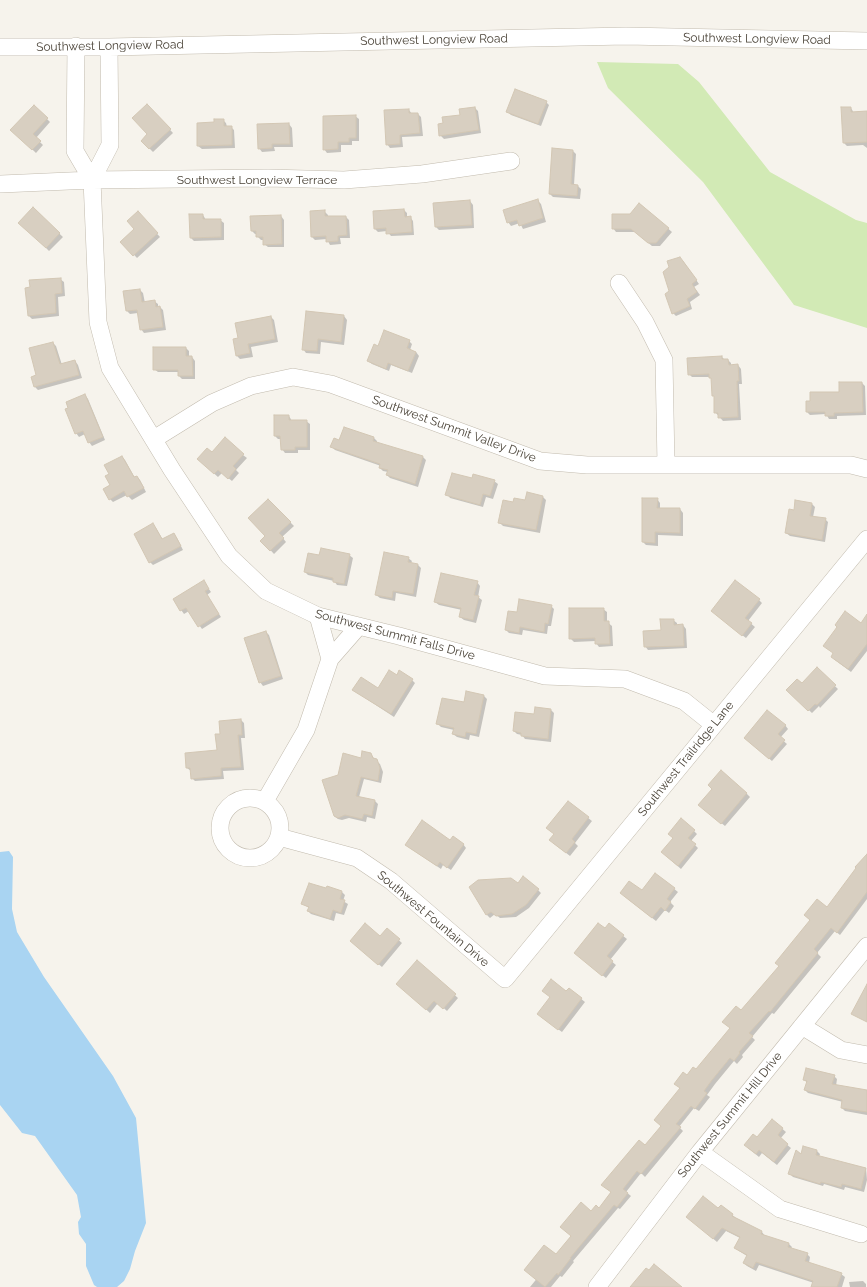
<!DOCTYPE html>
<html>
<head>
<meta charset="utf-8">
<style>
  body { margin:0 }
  canvas { display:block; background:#f6f3ec }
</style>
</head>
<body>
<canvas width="867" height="1287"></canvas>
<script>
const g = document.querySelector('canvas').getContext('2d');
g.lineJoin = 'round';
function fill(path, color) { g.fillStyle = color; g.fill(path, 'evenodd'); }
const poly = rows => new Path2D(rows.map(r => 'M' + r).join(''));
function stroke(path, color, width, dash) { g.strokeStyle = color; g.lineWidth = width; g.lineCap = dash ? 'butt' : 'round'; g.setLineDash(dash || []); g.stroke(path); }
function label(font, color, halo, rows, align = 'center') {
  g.font = font + ' Raleway,sans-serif'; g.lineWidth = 3.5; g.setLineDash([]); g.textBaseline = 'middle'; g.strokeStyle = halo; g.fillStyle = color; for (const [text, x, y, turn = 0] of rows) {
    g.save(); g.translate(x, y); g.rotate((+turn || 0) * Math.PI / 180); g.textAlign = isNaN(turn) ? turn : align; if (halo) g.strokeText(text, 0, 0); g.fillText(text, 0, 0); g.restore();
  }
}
fill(poly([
  [597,62,678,64,699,82,770,172,856,220,867,223,867,328,794,305,703,182,608,88]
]), '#d2eab5');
fill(poly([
  [9,851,13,857,12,909,17,932,44,977,113,1076,136,1118,146,1223,135,1251,130,1269,124,1281,117,1287,97,1287,94,1285,86,1266,86,1244,79,1234,78,1222,81,1217,77,1195,35,1136,22,1133,0,1105,0,852]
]), '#a9d4f2');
fill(poly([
  [546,102,549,105,541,126,511,115,508,112],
  [147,105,173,133,153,152,142,141,149,134],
  [34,106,50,122,36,138,43,145,36,153,12,130],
  [475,108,478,111,481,133,444,139,440,135,444,124],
  [851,108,854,113,867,112,867,148,863,145,847,146,844,143],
  [409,110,412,114,418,114,421,117,423,136,402,137,403,147,390,148,387,144],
  [355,116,359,119,359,141,352,141,352,145,341,145,341,152,327,153,324,149],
  [223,120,226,123,227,127,231,127,234,130,235,148,202,149,198,146,215,123],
  [289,124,292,128,293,147,274,147,275,151,262,152,259,148],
  [553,149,573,151,576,154,574,185,578,186,581,189,580,199,553,197,550,194],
  [537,200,541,204,546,222,523,229,520,223,511,226,508,222],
  [470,201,473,205,474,228,439,230,436,227],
  [640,204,672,232,660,246,652,246,635,232,616,232,613,228,630,215],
  [33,209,63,237,49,251,20,222],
  [404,210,407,213,407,218,410,217,413,221,414,235,391,236,387,231,378,232,375,229],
  [324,211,328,215,328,217,346,217,349,220,350,238,340,238,341,244,330,245,327,239,315,240,312,237],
  [138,213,160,237,137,258,122,242,136,229],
  [203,215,206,220,220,220,224,223,224,240,194,241,191,238],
  [281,216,284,220,284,247,268,247,264,244,264,240,261,240,257,236,257,234,255,234,252,231],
  [683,261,699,284,694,287,700,295,690,302,692,309,676,316,673,313,671,291],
  [60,279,64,282,65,296,58,297,59,316,32,319,28,315],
  [140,290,143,293,145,303,154,301,158,304,158,307,160,307,163,310,166,330,144,333,141,329,138,313,130,314,127,311,124,292],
  [344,316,347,320,344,345,321,342,320,354,306,353,303,349],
  [271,317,274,320,278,342,251,347,253,357,240,359,237,356,239,338],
  [409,341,412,344,410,350,416,352,419,356,412,373,391,365,389,371,372,364,368,361,378,347],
  [53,343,56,346,62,365,75,361,78,365,82,378,38,390,35,387,37,376],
  [186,348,189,351,189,357,192,357,195,361,195,379,182,379,179,376,179,372,158,372,154,369],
  [722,357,725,360,728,360,731,363,731,366,738,365,741,369,742,384,739,384,741,420,723,421,715,412,715,397,713,395,712,380,710,377,692,377,689,374],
  [862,383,865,386,866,415,837,416,837,419,829,419,826,414,810,415,807,412,811,402,840,393],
  [85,395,88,399,105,440,92,446,89,442,85,434,79,437,76,433],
  [289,416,292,421,306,421,310,424,310,450,298,450,298,453,285,453,282,449,281,439,278,439,275,436],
  [344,428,374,438,377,441,377,443,423,457,426,460,418,487,390,478,387,475,388,472,383,471,380,468,381,466,335,450,332,447,340,441],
  [212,454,243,455,247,458,236,470,239,473,232,481,222,473,218,477,201,462],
  [122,457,125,460,135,478,137,477,140,480,146,492,132,500,127,495,113,502,110,499,111,485,110,475],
  [473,480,494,481,498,484,493,499,486,497,483,507,450,498,447,494],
  [543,497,546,500,540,533,503,526,499,522,514,503,526,502],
  [657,499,660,503,660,509,680,509,683,513,683,536,658,535,658,546,646,545,643,542],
  [268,500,294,526,282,537,286,542,274,554,262,541,266,536],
  [812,504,815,507,813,517,825,519,828,522,825,542,790,536,786,533,794,511],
  [153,525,156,528,163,540,174,534,177,538,183,550,153,565,150,562],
  [349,555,353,558,347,586,337,585,334,581,308,575,305,572,320,556],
  [408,558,412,561,411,563,418,565,421,568,416,597,396,593,395,601,380,598,376,595],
  [204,582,211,592,207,595,221,617,202,629,189,611,184,614,174,600],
  [477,582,480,586,478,597,482,600,476,623,464,620,460,617,462,610,439,605,435,602],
  [759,600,762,603,748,621,755,627,746,638,715,614],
  [551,606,554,609,551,626,548,626,547,634,523,630,522,635,509,633,506,630,517,613],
  [603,609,607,612,607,622,612,626,613,646,599,647,596,643,596,641,574,642,570,638],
  [867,619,867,651,851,672,835,660,834,654,838,627,861,624],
  [673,620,677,623,677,626,683,625,686,629,687,648,648,650,645,646],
  [266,632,269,635,283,679,263,686,260,682],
  [817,669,838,689,820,708,819,706,812,713,787,690,802,685],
  [397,676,412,680,415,683,394,717,353,690,378,689],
  [467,692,484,696,487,699,479,737,470,735,469,740,457,737,453,734,454,730,441,727,438,724,465,703],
  [536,708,551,710,554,713,551,742,525,739,522,735,517,734,514,731,535,716],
  [241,720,244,723,245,738,241,738,244,770,223,771,224,779,195,781,192,778,191,771,187,768,218,751],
  [785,725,788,729,780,738,787,744,772,761,748,741],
  [371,754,375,760,380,764,383,772,381,783,364,779,359,797,375,801,378,804,375,819,367,817,366,822,349,818,342,820,338,819,334,816,339,776],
  [713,789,746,793,750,797,725,826,703,808],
  [568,802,592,821,575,843,578,846,570,856,553,843,555,834],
  [694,831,697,834,691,841,698,848,681,869,665,855],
  [451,841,463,844,466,848,451,870,443,865,441,869,410,848],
  [867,855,867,899,840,935,835,931,817,953,821,957,774,1014,772,1013,752,1037,755,1040,742,1055,743,1057,737,1064,734,1061,715,1084,707,1095,710,1097,699,1111,694,1108,679,1127,683,1131,645,1177,641,1173,626,1192,631,1196,620,1209,618,1208,573,1261,574,1262,562,1277,560,1276,551,1287,530,1287,591,1212,599,1209,645,1146,662,1126,687,1076,696,1070,731,1028,741,1012,780,967,811,921,805,915,827,908],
  [656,874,678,892,670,902,674,906,669,913,665,910,656,921,624,896,642,892],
  [518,885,538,890,541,893,529,908,516,917,500,918,495,914,490,918,487,915,470,887],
  [342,892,345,895,343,901,348,904,344,915,336,913,334,921,311,914,308,911,309,908,303,904],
  [609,925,627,939,610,960,616,965,606,978,575,953,605,929],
  [387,930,402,943,382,967,354,944,380,937],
  [417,961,458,998,447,1011,438,1003,430,1013,401,987],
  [569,989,585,1002,562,1032,541,1017,551,997,567,992],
  [834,1076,837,1079,836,1086,867,1091,867,1115,845,1111,842,1108,843,1102,808,1093,805,1090,807,1083,804,1079],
  [772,1120,786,1132,780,1139,791,1148,777,1165,762,1153,759,1157,748,1148],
  [817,1151,820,1154,819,1157,866,1168,867,1180,864,1192,845,1187,844,1190,824,1184,823,1186,793,1177,790,1174,801,1156],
  [721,1206,736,1218,762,1232,765,1236,789,1244,792,1247,791,1249,807,1254,810,1257,809,1263,841,1274,845,1277,842,1287,812,1287,814,1283,759,1265,756,1271,747,1266,744,1263,747,1256,739,1251,735,1248,740,1238,726,1231,717,1242,691,1220,718,1209],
  [863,1281,866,1284,866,1287,850,1287,849,1282]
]), '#0003');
const building = poly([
  [515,89,547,101,538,124,506,112,515,89],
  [147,104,171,129,149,149,141,141,147,134,132,118,147,104],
  [34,105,48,118,33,134,41,141,32,150,10,130,34,105],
  [475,107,479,130,439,136,438,124,443,123,442,117,460,115,459,109,475,107],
  [841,107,851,107,851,112,867,111,867,142,843,143,841,107],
  [409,109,409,113,418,113,420,133,400,135,400,144,386,145,384,110,409,109],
  [356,115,356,138,349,138,349,142,338,142,338,149,323,150,323,116,356,115],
  [214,119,224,119,224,126,232,126,232,145,197,146,197,123,214,122,214,119],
  [289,123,290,144,272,144,272,148,258,149,257,124,289,123],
  [552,148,573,150,571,184,578,185,577,196,549,194,552,148],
  [538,199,543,218,519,226,517,220,507,223,503,210,538,199],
  [470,200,472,225,435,227,433,203,470,200],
  [639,203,669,228,656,243,648,243,631,229,612,229,612,214,630,214,639,203],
  [33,207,60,233,46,248,18,223,33,207],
  [404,209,405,217,411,216,412,232,386,234,386,228,374,229,373,211,404,209],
  [325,210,325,216,346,216,347,235,338,236,338,241,326,242,326,236,311,237,310,211,325,210],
  [138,211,158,233,133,256,120,242,134,229,127,221,138,211],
  [189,214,203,214,203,219,221,219,221,237,190,238,189,214],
  [281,215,282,244,263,245,263,237,256,237,256,231,251,231,250,216,281,215],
  [680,257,697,280,692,284,697,292,687,299,690,306,672,314,665,294,669,291,663,272,669,267,667,261,680,257],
  [61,278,62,293,55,294,56,313,28,316,25,288,30,287,29,280,61,278],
  [140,289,142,302,155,300,156,307,160,306,163,327,140,330,137,310,126,311,123,291,140,289],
  [306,311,344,315,341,342,318,339,317,351,302,350,306,311],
  [271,316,275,339,248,344,250,353,236,356,233,339,238,338,235,323,271,316],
  [384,330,410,340,407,348,416,352,408,371,388,363,386,369,367,361,374,344,378,346,384,330],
  [53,342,60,364,75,360,79,375,34,387,31,377,36,375,29,348,53,342],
  [153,347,186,347,186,356,192,356,193,376,178,376,178,370,153,370,153,347],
  [722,356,722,359,728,359,729,365,738,364,739,381,737,381,738,417,718,418,718,413,714,413,714,396,712,396,711,378,709,378,709,374,688,375,687,358,722,356],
  [839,382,862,382,863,412,834,413,834,416,825,416,825,412,806,412,806,401,810,401,810,392,839,392,839,382],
  [85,394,103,437,88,443,83,431,75,434,65,409,68,408,66,402,85,394],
  [274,415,289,415,289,420,307,420,307,447,295,447,295,450,281,450,280,436,274,436,274,415],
  [344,427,374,437,373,441,423,456,415,484,386,475,388,470,379,468,380,464,330,447,334,438,339,440,344,427],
  [225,437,244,454,233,466,236,469,228,479,218,470,214,474,197,459,207,448,212,452,225,437],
  [122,456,134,477,137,476,144,488,127,497,124,491,109,500,103,489,110,485,105,476,109,474,104,465,122,456],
  [452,473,472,478,473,474,495,480,490,496,483,494,480,505,445,495,452,473],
  [527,492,543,496,536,530,498,523,503,500,513,502,514,498,525,500,527,492],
  [642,498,658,498,657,508,680,508,680,533,655,532,655,543,642,542,642,498],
  [268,499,291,522,279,533,284,538,270,551,260,541,265,536,248,518,268,499],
  [795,500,812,503,810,516,826,518,822,540,785,533,789,509,794,510,795,500],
  [153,523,162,539,174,533,181,546,149,563,134,534,153,523],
  [321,548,350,554,344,584,333,582,333,578,304,572,308,553,319,555,321,548],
  [384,552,409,557,408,562,418,564,413,594,393,591,392,598,375,595,384,552],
  [441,573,478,581,474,595,479,596,473,620,459,617,461,608,434,602,441,573],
  [204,580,209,589,205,591,219,614,198,627,186,608,180,611,173,599,204,580],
  [735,580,760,599,745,618,752,623,742,636,711,611,735,580],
  [519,599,552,605,548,624,545,623,544,632,520,627,519,633,505,630,508,611,517,612,519,599],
  [569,608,604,608,604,621,609,621,610,644,595,644,595,638,569,639,569,608],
  [845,611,861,623,867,614,867,644,848,669,831,657,833,653,823,646,837,627,835,625,845,611],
  [660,619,674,619,674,625,683,624,684,646,644,647,643,631,661,630,660,619],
  [266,631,281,676,259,683,244,638,266,631],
  [817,667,836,685,817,705,815,704,808,711,786,690,797,679,802,683,817,667],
  [389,670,397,675,399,670,413,679,391,714,352,690,361,677,378,688,389,670],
  [466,691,484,695,476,734,466,732,465,737,452,734,454,728,436,724,442,698,464,702,466,691],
  [535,707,551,709,548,739,521,736,521,733,513,731,515,712,534,714,535,707],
  [767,710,786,725,778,734,785,740,769,759,744,738,767,710],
  [241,719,242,735,238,735,241,767,221,768,221,776,191,779,190,768,186,768,185,753,217,750,215,734,220,734,219,721,241,719],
  [362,751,371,753,373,758,377,759,380,768,378,781,361,777,356,796,375,800,372,816,364,814,362,819,345,815,338,818,334,816,322,780,338,775,343,753,361,758,362,751],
  [721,770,747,793,721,824,698,805,712,789,708,785,721,770],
  [568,801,589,817,572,839,575,842,566,853,549,840,554,834,546,828,568,801],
  [681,818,695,830,688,838,696,844,678,866,661,852,673,838,668,834,681,818],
  [422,820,450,840,453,836,464,844,447,868,440,862,437,866,405,845,422,820],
  [867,854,867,892,845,922,837,933,831,928,814,949,818,953,770,1012,769,1011,749,1033,753,1036,739,1052,740,1053,734,1061,730,1058,712,1080,704,1091,707,1093,695,1109,691,1106,676,1124,681,1127,641,1174,637,1171,623,1189,628,1193,617,1207,614,1205,570,1258,571,1258,558,1275,557,1273,545,1287,524,1270,544,1245,556,1254,571,1236,560,1227,581,1202,591,1211,596,1205,599,1208,611,1192,601,1185,639,1140,645,1145,661,1126,654,1120,680,1088,674,1084,683,1072,687,1075,693,1067,696,1069,730,1028,722,1022,736,1006,741,1010,779,966,775,963,810,920,804,915,817,899,827,907,856,868,855,867,867,854],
  [655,873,675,888,667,899,671,902,665,911,661,907,652,918,620,893,629,881,642,890,655,873],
  [523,876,539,889,526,905,512,914,496,916,491,912,486,915,469,887,478,880,511,878,518,883,523,876],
  [309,883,326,888,327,886,342,891,340,899,345,900,341,913,333,910,330,919,307,911,309,907,301,904,309,883],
  [365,923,380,936,387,928,400,939,378,965,350,941,365,923],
  [598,923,605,928,609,923,624,935,607,956,613,961,602,976,574,953,598,923],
  [417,960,456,994,443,1009,434,1001,426,1010,396,984,417,960],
  [551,979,566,991,569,988,582,998,558,1030,537,1014,550,997,542,991,551,979],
  [867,984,867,1022,851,1014,867,984],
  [806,1068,835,1075,832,1084,867,1090,867,1112,841,1108,842,1100,804,1090,807,1081,803,1080,806,1068],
  [772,1119,783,1128,778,1135,788,1144,774,1162,759,1150,756,1154,744,1145,753,1134,757,1137,772,1119],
  [803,1146,817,1150,816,1155,866,1168,861,1189,842,1184,841,1187,821,1182,820,1184,788,1174,796,1150,801,1154,803,1146],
  [703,1196,718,1208,721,1205,733,1214,732,1216,762,1231,761,1234,789,1243,788,1247,808,1253,805,1261,842,1273,837,1287,811,1287,813,1281,756,1262,753,1268,743,1263,747,1255,734,1248,740,1237,722,1228,713,1239,686,1217,703,1196],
  [654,1264,682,1287,630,1287,646,1268,649,1270,654,1264]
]);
fill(building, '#d8cfc1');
stroke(building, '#d3c7b4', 1);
const minor = poly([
  [76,46,75,151,92,180,98,322,110,368,172,470,229,556,266,591,318,616,399,636,545,676,625,679,684,701,714,725],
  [0,47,109,47,626,36,867,41],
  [92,180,110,145,109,47],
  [1,184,92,180,268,178,344,180,422,174,511,161],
  [619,283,645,322,664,360,666,465],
  [154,439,212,403,251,386,293,377,331,384,540,461,587,465,851,465,867,469],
  [318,616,330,659],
  '220 828a30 30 0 1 1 60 0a30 30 0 1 1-60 0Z',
  [265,801,306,730,330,659,358,627],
  [279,837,357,858,391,881,505,979,867,539],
  [802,1026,841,1050,867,1055],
  [700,1152,780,1209,861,1234],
  [597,1287,700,1152,867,946]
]);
stroke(minor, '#c2bbae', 18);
stroke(minor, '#fff', 17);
label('12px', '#4b4439', '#fff', [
  ["Southwest Longview Road",757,39,1],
  ["Southwest Longview Road",434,40,-1],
  ["Southwest Longview Road",110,46,-1],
  ["Southwest Longview Terrace",257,180],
  ["Southwest Summit Valley Drive",454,429,20],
  ["Southwest Summit Falls Drive",395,635,15],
  ["Southwest Trailridge Lane",686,759,-51],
  ["Southwest Fountain Drive",433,919,40],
  ["Southwest Summit Hill Drive",730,1115,-51]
]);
</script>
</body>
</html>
